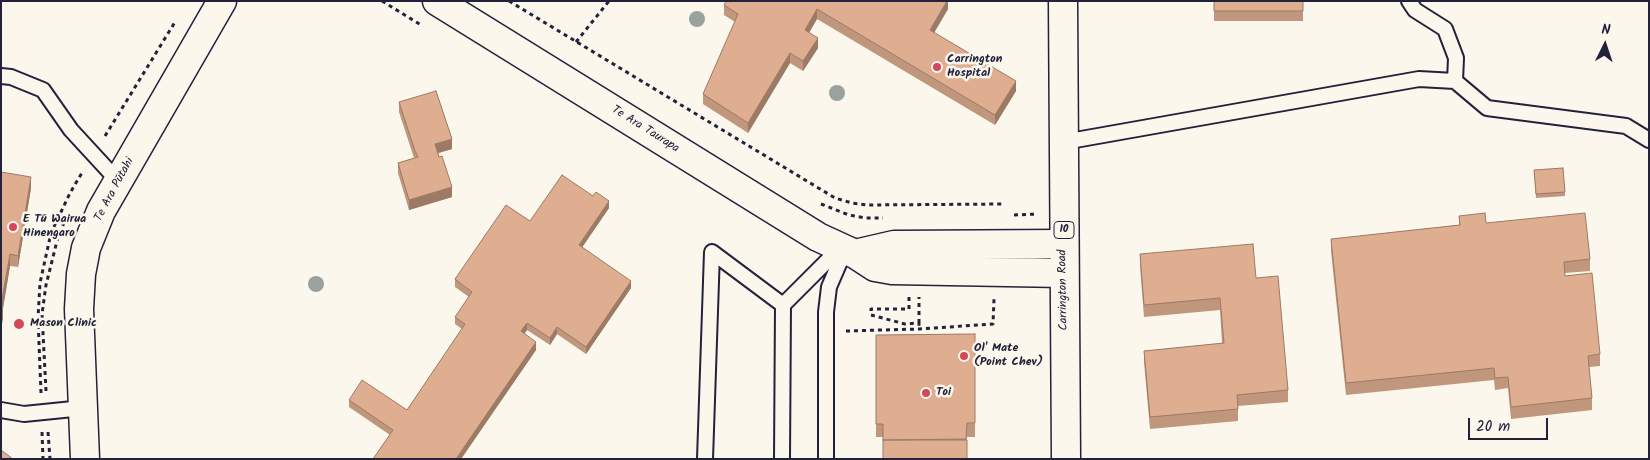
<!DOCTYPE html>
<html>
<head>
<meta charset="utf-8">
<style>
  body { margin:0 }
  #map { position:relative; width:1650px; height:460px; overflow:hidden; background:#fbf7ec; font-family:Kalam,sans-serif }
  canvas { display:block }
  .frame { position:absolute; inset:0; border:2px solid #22223b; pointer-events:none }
  .north { position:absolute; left:1580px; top:20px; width:50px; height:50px; -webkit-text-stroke:4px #fbf7ec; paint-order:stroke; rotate:4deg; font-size:14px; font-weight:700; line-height:20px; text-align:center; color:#22223b }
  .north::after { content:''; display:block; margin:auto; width:18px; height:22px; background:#22223b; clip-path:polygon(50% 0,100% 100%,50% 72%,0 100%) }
  .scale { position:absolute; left:1468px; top:418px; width:80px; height:22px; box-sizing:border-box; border:2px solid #22223b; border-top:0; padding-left:6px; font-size:15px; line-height:18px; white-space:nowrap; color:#22223b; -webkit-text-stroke:4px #fbf7ec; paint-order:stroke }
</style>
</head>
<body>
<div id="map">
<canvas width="1650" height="460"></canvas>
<div class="frame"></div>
<div class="north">N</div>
<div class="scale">20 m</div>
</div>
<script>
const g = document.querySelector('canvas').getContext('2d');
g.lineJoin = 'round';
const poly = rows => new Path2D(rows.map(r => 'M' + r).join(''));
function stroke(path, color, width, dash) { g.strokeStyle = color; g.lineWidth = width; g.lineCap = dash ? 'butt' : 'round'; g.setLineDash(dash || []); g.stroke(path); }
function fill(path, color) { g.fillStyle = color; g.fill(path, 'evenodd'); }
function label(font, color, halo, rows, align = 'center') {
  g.font = font + ' Kalam,sans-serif'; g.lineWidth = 5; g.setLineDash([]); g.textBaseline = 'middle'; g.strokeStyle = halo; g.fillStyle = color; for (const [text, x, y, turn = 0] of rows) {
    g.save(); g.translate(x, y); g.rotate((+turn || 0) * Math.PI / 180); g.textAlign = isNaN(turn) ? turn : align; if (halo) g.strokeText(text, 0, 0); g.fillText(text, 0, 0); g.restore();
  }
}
const lane = poly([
  [1409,1,1415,10,1445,29,1456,58,1455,81],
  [1,76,11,77,43,90,71,130,118,181],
  [1064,142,1419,79,1455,81,1487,108,1626,126,1649,140],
  [1,410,24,414,83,408],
  [705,459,712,252,783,305],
  [782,459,783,305,841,247],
  [826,459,826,312,829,287,845,250]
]);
const street = poly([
  [437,1,818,237,855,254,875,267,892,270,1064,273],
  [855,254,894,245,1064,244],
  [85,459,79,309,81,274,86,248,101,211,222,1]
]);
const primary = poly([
  [1063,1,1066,459]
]);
stroke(lane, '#22223b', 18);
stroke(street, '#22223b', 31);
stroke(primary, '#22223b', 31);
stroke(poly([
  [382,1,421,25],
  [509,1,835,198,852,203,868,205,1004,204],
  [576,42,609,1],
  [105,136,175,22],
  [821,204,849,215,865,218,883,218],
  [1014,215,1038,214],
  [909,297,909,309,871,309,871,315,905,324,919,323,919,329],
  [919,323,919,297],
  [846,331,919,329,993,324,994,299],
  [46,391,42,314,46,285,58,237,66,218],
  [41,393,38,318,40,283,51,233,70,193,83,171],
  [42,432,43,459],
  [48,432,50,459]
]), '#22223b', 3, [4, 4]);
stroke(lane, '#fbf7ec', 14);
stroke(street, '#fbf7ec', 28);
stroke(primary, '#fbf7ec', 28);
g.fillStyle = '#99a29e';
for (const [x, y] of [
  [697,19],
  [837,93],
  [316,284]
]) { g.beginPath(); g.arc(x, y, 8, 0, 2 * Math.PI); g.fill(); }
fill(poly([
  [948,1,948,9,934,32,1016,91,995,125,817,19,809,32,818,48,803,71,790,63,748,133,703,104,703,94,735,22,724,15,724,5],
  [1214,1,1303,1,1303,21,1214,21],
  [399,102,452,149,438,153,452,197,409,210,398,173,398,163,414,158,399,112],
  [1534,170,1565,192,1565,196,1536,198],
  [1,172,31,188,18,267,10,266,3,308,3,319],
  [609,208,582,247,631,288,586,354,557,334,550,345,527,330,524,334,536,350,461,459,373,459,390,435,349,407,349,400,407,410,462,329,455,324,455,317,469,297,455,287,455,279,530,221],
  [1459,216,1486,223,1590,259,1590,271,1565,273,1565,276,1600,354,1600,366,1589,367,1592,398,1592,410,1511,419,1508,388,1495,390,1494,380,1346,395,1331,251,1331,239,1459,225],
  [1140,254,1256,278,1288,390,1288,402,1238,406,1238,421,1150,429,1144,362,1144,351,1222,343,1220,310,1144,317,1140,266],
  [975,334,975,437,967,437,967,459,883,437,876,437,876,335]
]), '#c0967d');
fill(poly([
  [947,1,948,1,948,9,930,40,930,30],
  [817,9,817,19,805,40,805,30],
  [818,38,818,48,803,71,803,61],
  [790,53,790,63,748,133,748,123],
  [1016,81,1016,91,995,125,995,115],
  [452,139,452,149,435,154,435,144],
  [31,177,31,188,18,267,18,256],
  [452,187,452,197,409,210,409,200],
  [609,201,609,208,579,252,579,245],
  [10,254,10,266,3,308,3,319,1,329,1,305],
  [631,281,631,288,586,354,586,347],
  [527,323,527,330,521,339,521,331],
  [557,327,557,334,550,345,550,338],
  [536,342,536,350,461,459,456,459]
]), '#9c7a66');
const building = poly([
  [726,1,947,1,930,30,1016,81,995,115,817,9,805,30,818,38,803,61,790,53,748,123,703,94,738,14,724,5,726,1],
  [1214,1,1303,1,1303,11,1214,11,1214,1],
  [436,91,452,139,435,144,439,157,442,156,452,187,409,200,398,163,418,157,415,151,399,102,436,91],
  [1563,168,1565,192,1536,194,1534,170,1563,168],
  [1,172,31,177,18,256,10,254,1,305,1,172],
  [562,175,593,196,596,192,609,201,579,245,631,281,586,347,557,327,550,338,527,323,521,331,536,342,456,459,373,459,393,430,349,400,362,380,407,410,465,324,455,317,472,292,455,279,506,205,530,221,562,175],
  [1485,213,1486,223,1585,213,1590,259,1564,262,1565,276,1592,273,1600,354,1588,356,1592,398,1511,407,1508,377,1495,378,1494,368,1346,383,1331,239,1460,225,1459,216,1485,213],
  [1253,244,1256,278,1278,276,1288,390,1237,395,1238,409,1150,417,1144,351,1224,343,1220,298,1144,305,1140,254,1253,244],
  [975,334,975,423,967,423,966,439,883,440,883,424,876,424,876,335,975,334],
  [883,440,967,440,967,459,883,459,883,440],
  [1,450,13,459,1,459,1,450]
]);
fill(building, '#dfae91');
stroke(building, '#9c7a66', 1);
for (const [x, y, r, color] of [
  [937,67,5,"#d1495b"],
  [13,227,5,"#d1495b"],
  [19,324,6,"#d1495b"],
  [964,356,5,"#d1495b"],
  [926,393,5,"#d1495b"]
]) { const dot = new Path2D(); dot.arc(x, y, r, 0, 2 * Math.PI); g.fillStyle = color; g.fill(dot); stroke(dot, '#fbf7ec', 2); }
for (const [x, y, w] of [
  [1064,230,20]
]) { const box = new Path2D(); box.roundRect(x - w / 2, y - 8.5, w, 17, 4); g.fillStyle = '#fbf7ec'; g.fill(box); stroke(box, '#22223b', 1); }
label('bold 11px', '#22223b', null, [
  ["10",1064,230]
]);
label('bold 12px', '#22223b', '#fbf7ec', [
  ["Carrington",947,60],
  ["Hospital",947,74],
  ["E Tū Wairua",23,220],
  ["Hinengaro",23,234],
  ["Mason Clinic",30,324],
  ["Ol' Mate",974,349],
  ["(Point Chev)",974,363],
  ["Toi",936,393]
], 'left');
label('12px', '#22223b', '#fbf7ec', [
  ["Te Ara Taurapa",645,130,32],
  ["Te Ara Pūtahi",115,190,-62],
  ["Carrington Road",1064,290,-91]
]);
</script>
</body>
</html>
